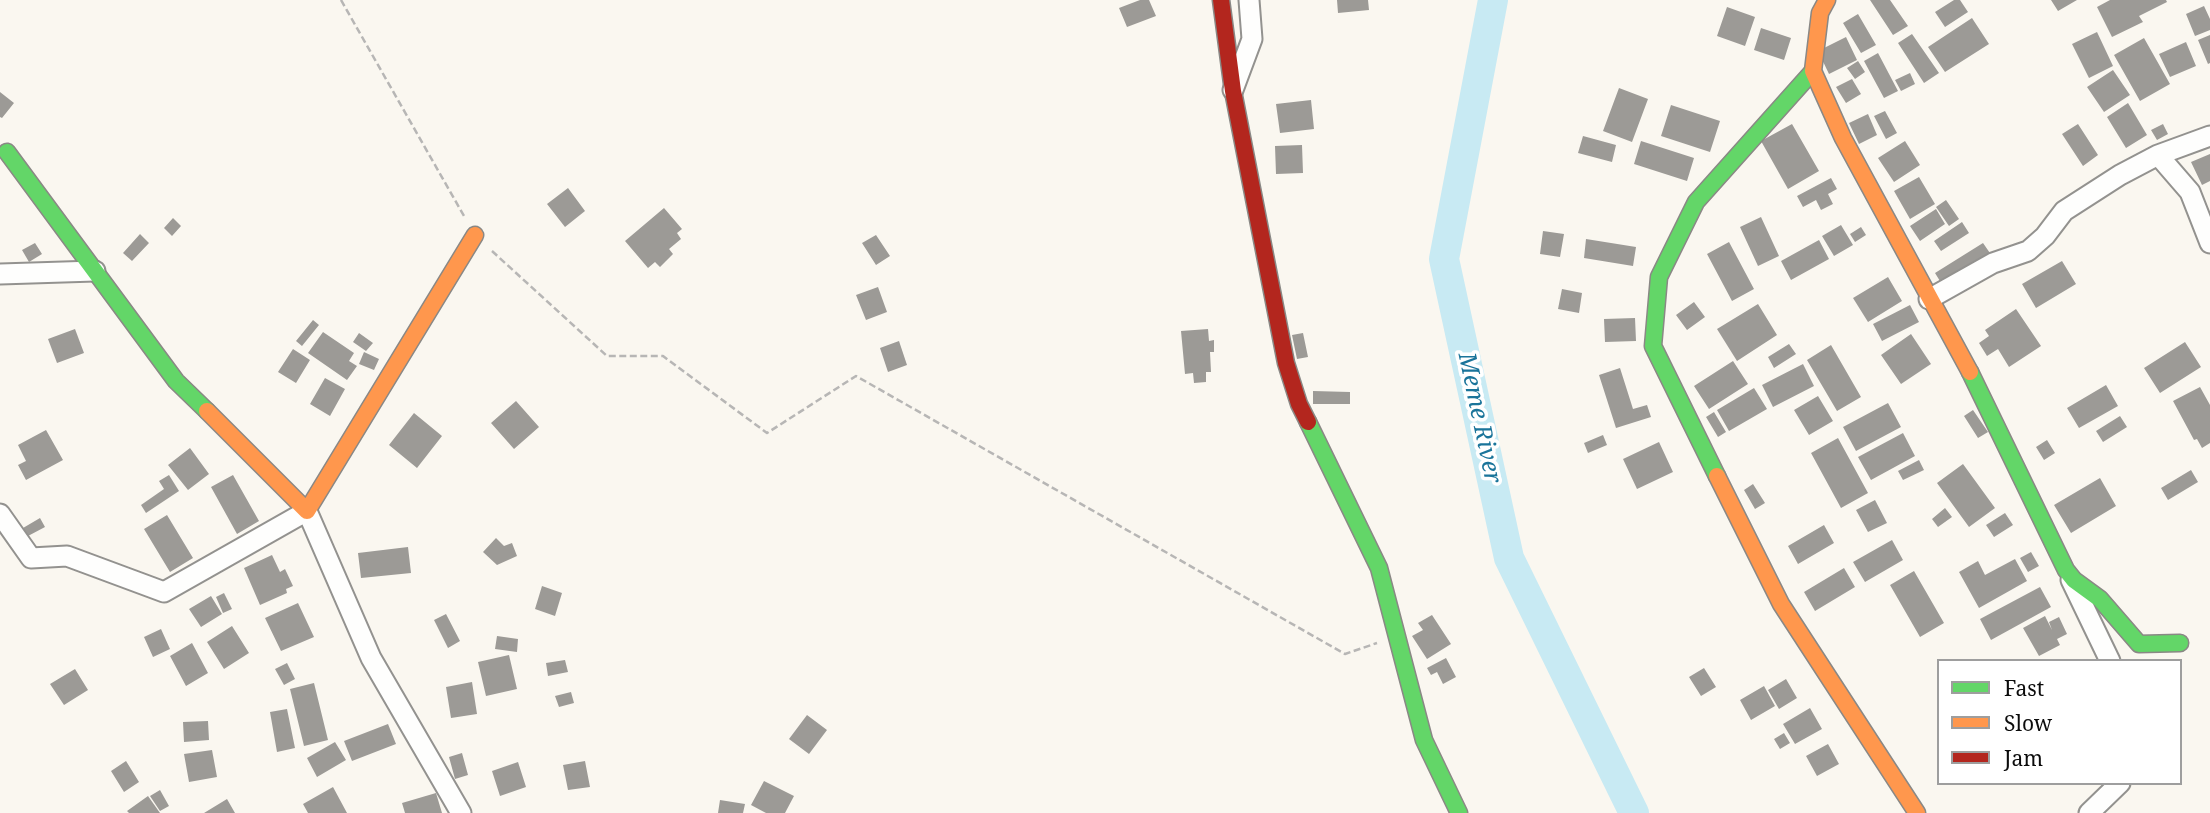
<!DOCTYPE html>
<html>
<head>
<meta charset="utf-8">
<style>
  body { margin:0 }
  #map { position:relative; width:2210px; height:813px; overflow:hidden; background:#faf7f0; font-family:"Noto Serif",serif }
  canvas { display:block }
  .legend { position:absolute; left:1937px; top:659px; width:245px; height:126px; box-sizing:border-box; background:#fff; border:2px solid #9e9e9e; margin:0; padding:9px 12px; list-style:none; font-size:21px; color:#0c0c0c }
  .legend li { display:flex; align-items:center; gap:14px; height:35px }
  .legend b { width:35px; border:2px solid #9e9e9e }
</style>
</head>
<body>
<div id="map">
<canvas width="2210" height="813"></canvas>
<ul class="legend">
<li><b style="height:9px;background:#63d668"></b>Fast</li>
<li><b style="height:9px;background:#ff974d"></b>Slow</li>
<li><b style="height:9px;background:#b3261e"></b>Jam</li>
</ul>
</div>
<script>
const g = document.querySelector('canvas').getContext('2d');
g.lineJoin = 'round';
const poly = rows => new Path2D(rows.map(r => 'M' + r).join(''));
function stroke(path, color, width, dash) { g.strokeStyle = color; g.lineWidth = width; g.lineCap = dash ? 'butt' : 'round'; g.setLineDash(dash || []); g.stroke(path); }
function fill(path, color) { g.fillStyle = color; g.fill(path, 'evenodd'); }
function label(font, color, halo, rows, align = 'center') {
  g.font = font + ' "Noto Serif",serif'; g.lineWidth = 7; g.setLineDash([]); g.textBaseline = 'middle'; g.strokeStyle = halo; g.fillStyle = color; for (const [text, x, y, turn = 0] of rows) {
    g.save(); g.translate(x, y); g.rotate((+turn || 0) * Math.PI / 180); g.textAlign = isNaN(turn) ? turn : align; if (halo) g.strokeText(text, 0, 0); g.fillText(text, 0, 0); g.restore();
  }
}
stroke(poly([
  [1493,0,1444,259,1509,558,1634,813]
]), '#c8eaf3', 30);
fill(poly([
  [1140,0,1149,0,1156,16,1127,27,1119,8],
  [1337,0,1368,0,1369,10,1338,13],
  [1870,0,1890,0,1908,26,1893,35],
  [1954,0,1960,0,1968,12,1945,27,1935,12],
  [2051,0,2077,0,2058,11],
  [2110,0,2166,0,2167,2,2139,16,2143,22,2112,37,2097,7],
  [2204,6,2210,19,2210,30,2195,36,2186,14],
  [1727,7,1755,17,1745,46,1717,36],
  [1858,14,1876,45,1861,53,1843,23],
  [1972,18,1989,44,1945,72,1928,47],
  [1761,28,1791,38,1784,60,1754,50],
  [2097,32,2113,66,2089,78,2072,44],
  [1912,34,1939,73,1924,83,1898,43],
  [2210,35,2210,63,2208,64,2198,40],
  [1846,37,1857,60,1829,74,1818,51],
  [2144,38,2170,84,2140,101,2114,55],
  [2186,42,2196,66,2170,77,2159,54],
  [1878,53,1898,91,1884,98,1864,61],
  [1858,61,1865,72,1855,79,1847,68],
  [2113,70,2130,95,2104,112,2087,87],
  [1910,73,1915,84,1901,91,1895,80],
  [1852,79,1861,94,1846,103,1836,87],
  [1619,88,1648,99,1632,142,1603,131],
  [0,92,14,103,2,118,0,117],
  [1311,100,1314,129,1280,133,1276,104],
  [2128,103,2147,135,2126,148,2107,117],
  [1671,105,1720,121,1710,152,1661,136],
  [1885,111,1897,133,1886,139,1874,116],
  [1868,114,1877,135,1859,144,1849,123],
  [1792,124,1819,171,1788,189,1761,141],
  [2078,124,2098,155,2083,166,2062,134],
  [2163,124,2168,134,2157,140,2151,130],
  [1583,136,1616,145,1612,162,1578,153],
  [1641,141,1694,158,1687,181,1634,164],
  [1905,141,1920,165,1894,182,1878,158],
  [1302,145,1303,173,1276,174,1275,146],
  [2210,154,2210,181,2202,185,2191,162],
  [1919,177,1935,204,1910,219,1894,191],
  [1831,178,1837,189,1828,194,1833,204,1821,210,1816,200,1803,207,1797,196],
  [568,188,585,211,565,227,547,204],
  [1946,200,1959,219,1949,226,1936,207],
  [664,208,682,229,677,233,681,239,669,249,673,254,660,267,655,262,648,268,625,241],
  [1936,209,1945,224,1920,241,1910,226],
  [1761,217,1779,256,1758,266,1740,227],
  [173,218,181,226,172,236,164,228],
  [1962,222,1969,233,1941,251,1934,241],
  [1841,225,1853,245,1834,256,1822,236],
  [1861,227,1866,235,1855,242,1850,234],
  [1543,231,1564,234,1560,257,1540,254],
  [140,234,149,243,132,261,123,253],
  [876,235,890,256,876,265,862,243],
  [1586,239,1636,247,1633,266,1584,258],
  [1819,240,1829,259,1791,280,1781,261],
  [1729,242,1754,289,1732,301,1707,254],
  [35,243,42,254,29,262,22,250],
  [1983,243,1992,256,1943,286,1935,273],
  [2062,261,2076,284,2036,308,2022,284],
  [1888,277,1902,301,1868,322,1853,298],
  [878,287,887,312,866,320,856,295],
  [1562,289,1582,293,1579,313,1558,309],
  [1694,302,1705,317,1687,330,1676,315],
  [1758,304,1777,335,1737,361,1717,329],
  [1910,305,1919,322,1882,341,1873,324],
  [2016,309,2041,346,2009,367,1998,349,1987,356,1979,343,1989,336,1985,330],
  [1635,318,1636,341,1605,342,1604,319],
  [313,320,319,325,302,346,296,341],
  [75,329,84,353,57,363,48,339],
  [1208,329,1209,341,1214,340,1214,352,1210,352,1211,372,1206,372,1206,382,1194,383,1193,373,1185,374,1181,331],
  [323,332,354,353,349,361,357,366,347,380,308,353],
  [359,333,373,343,366,351,353,342],
  [1303,333,1308,357,1297,359,1292,335],
  [1911,334,1931,364,1901,384,1881,355],
  [899,341,907,365,888,372,880,348],
  [2185,342,2201,367,2160,393,2144,368],
  [1789,344,1796,354,1774,368,1768,357],
  [1831,345,1861,397,1837,411,1807,360],
  [293,349,310,360,296,383,278,372],
  [364,352,379,359,374,370,359,364],
  [1733,361,1748,384,1709,409,1694,386],
  [1803,364,1814,386,1773,407,1762,385],
  [1620,368,1633,409,1647,405,1651,417,1616,428,1599,375],
  [325,378,345,389,330,416,310,404],
  [2106,385,2118,406,2079,428,2067,408],
  [2200,387,2210,405,2210,443,2202,448,2197,439,2194,440,2173,401],
  [1754,388,1767,409,1729,431,1717,410],
  [1313,391,1350,392,1350,404,1313,404],
  [1818,396,1833,421,1809,435,1794,410],
  [516,401,539,427,514,449,491,423],
  [1888,403,1901,427,1856,451,1843,427],
  [1973,410,1988,432,1978,438,1964,416],
  [1714,412,1726,432,1718,437,1706,417],
  [414,413,442,436,417,468,389,445],
  [2120,416,2127,427,2103,442,2096,431],
  [46,430,63,460,26,480,18,465,26,461,18,445],
  [1903,433,1915,456,1871,480,1858,457],
  [1603,435,1607,445,1588,453,1584,443],
  [1838,438,1868,493,1841,508,1811,453],
  [2047,440,2055,453,2044,460,2036,447],
  [1659,442,1673,472,1637,489,1623,459],
  [190,448,209,474,188,490,168,465],
  [1919,460,1924,470,1903,480,1898,471],
  [1963,464,1995,508,1969,527,1937,483],
  [2191,470,2198,482,2168,500,2161,488],
  [169,475,179,491,146,513,141,505,164,489,159,481],
  [233,475,259,521,237,534,211,487],
  [2100,478,2116,506,2071,533,2054,505],
  [1753,484,1765,503,1755,509,1744,490],
  [1875,500,1887,523,1868,532,1856,510],
  [1945,508,1952,517,1938,527,1932,519],
  [2005,513,2013,525,1994,537,1986,525],
  [167,515,193,558,170,572,144,529],
  [40,518,45,527,28,536,23,528],
  [1824,525,1834,543,1798,564,1788,546],
  [496,538,504,546,512,543,517,556,497,565,483,552],
  [1892,540,1903,560,1865,582,1853,562],
  [408,547,411,573,361,578,358,553],
  [2031,552,2039,566,2028,572,2020,558],
  [272,555,280,572,285,569,293,586,286,589,287,593,260,605,244,568],
  [2015,559,2027,581,1979,608,1959,572,1978,561,1985,575],
  [1844,568,1855,587,1815,611,1804,592],
  [1914,571,1944,623,1920,637,1890,585],
  [542,586,562,593,555,616,535,609],
  [2040,587,2051,607,1991,640,1980,619],
  [224,593,232,609,223,613,216,597],
  [211,596,222,614,201,627,189,609],
  [298,603,314,637,281,651,265,618],
  [446,614,460,641,448,648,434,620],
  [1432,615,1451,644,1427,659,1412,636,1423,630,1418,623],
  [2045,616,2052,630,2049,622,2059,617,2067,634,2057,639,2060,645,2039,656,2023,628],
  [232,626,249,653,224,669,207,642],
  [161,629,170,649,153,657,144,637],
  [497,636,518,639,517,652,495,649],
  [192,643,208,673,186,686,170,656],
  [509,655,517,689,486,696,478,662],
  [1446,658,1456,677,1443,684,1437,672,1431,675,1427,668],
  [565,660,568,672,548,676,546,663],
  [287,663,295,679,284,685,275,669],
  [1704,668,1716,687,1701,696,1689,677],
  [75,669,88,690,64,705,50,684],
  [1786,679,1797,698,1779,709,1768,690],
  [472,682,477,714,451,718,446,687],
  [314,683,328,740,304,746,290,689],
  [1764,686,1775,706,1751,720,1740,700],
  [571,692,574,703,559,707,555,696],
  [1810,708,1822,729,1795,744,1783,724],
  [287,709,295,748,277,752,270,712],
  [807,715,827,730,809,754,789,739],
  [208,721,209,740,184,742,183,722],
  [388,724,396,744,352,761,344,741],
  [1784,733,1790,743,1780,749,1774,739],
  [335,742,346,760,317,777,307,758],
  [1828,744,1839,764,1817,776,1806,756],
  [212,750,217,777,189,782,184,754],
  [462,753,468,775,455,779,449,757],
  [126,761,139,782,124,792,111,771],
  [585,761,590,787,568,790,563,765],
  [518,762,526,787,500,796,492,771],
  [764,781,794,796,785,813,766,813,751,805],
  [333,787,347,813,308,813,303,804],
  [160,790,169,806,160,811,150,796],
  [436,793,442,813,405,813,402,803],
  [148,796,160,813,129,813,127,811],
  [227,799,235,813,204,813],
  [720,800,745,804,743,813,718,813]
]), '#9c9a96');
const street = poly([
  [1233,90,1252,39,1249,0],
  [2158,155,2190,192,2210,243],
  [0,274,95,271],
  [1929,299,1993,263,2028,251,2045,236,2064,211,2120,175,2158,155,2210,136],
  [0,514,31,558,67,556,164,592,307,511,371,658,461,813],
  [2071,580,2110,661],
  [2089,813,2120,783]
]);
const fast = poly([
  [7,152,176,381,207,411],
  [1970,372,2066,570,2074,580,2100,599,2139,644,2180,643],
  [1308,422,1379,568,1424,740,1459,813],
  [1717,476,1653,346,1659,277,1696,202,1813,71]
]);
const slow = poly([
  [1827,0,1820,13,1813,71,1843,138,1970,372],
  [207,411,307,511,475,235],
  [1717,476,1781,604,1917,813]
]);
const jam = poly([
  [1221,0,1233,91,1286,363,1299,404,1308,422]
]);
stroke(street, '#93928f', 23);
stroke(fast, '#8a8885', 19);
stroke(slow, '#8a8885', 19);
stroke(jam, '#8a8885', 19);
stroke(poly([
  [341,0,464,216],
  [492,251,607,356,663,356,767,433,856,376,1345,654,1377,643]
]), '#b7b6b5', 2.5, [7, 3.5]);
stroke(street, '#fefefd', 19);
stroke(fast, '#63d668', 16);
stroke(slow, '#ff974d', 16);
stroke(jam, '#b3261e', 16);
label('italic 24px', '#1a749a', '#fff', [
  ["Meme River",1479,418,78]
]);
</script>
</body>
</html>
